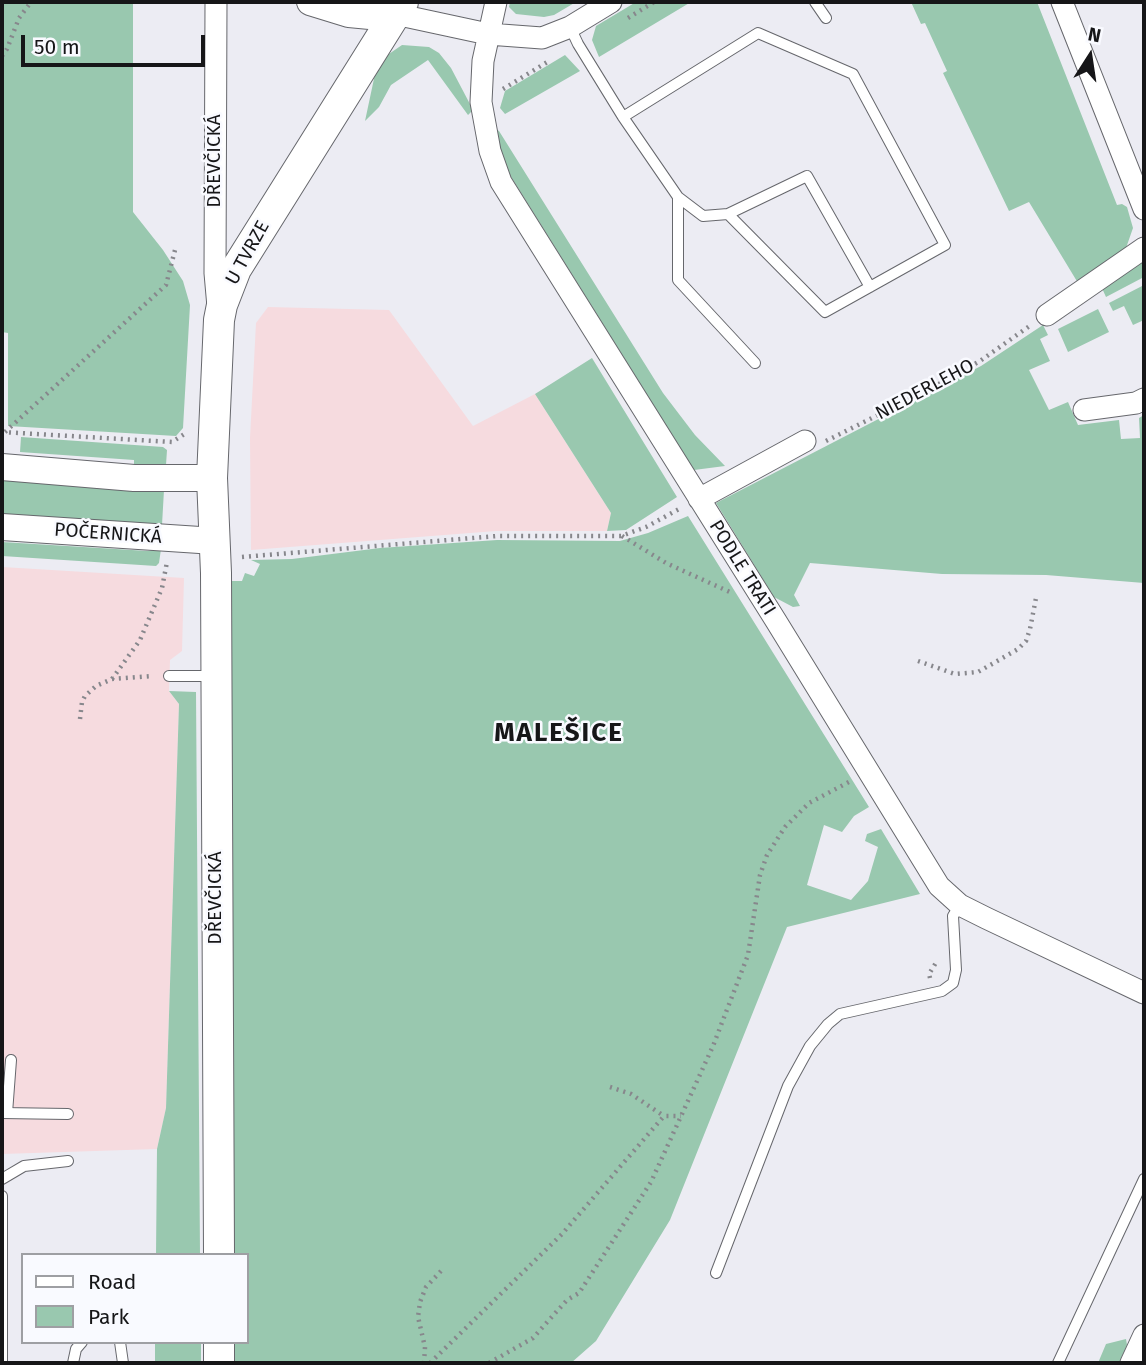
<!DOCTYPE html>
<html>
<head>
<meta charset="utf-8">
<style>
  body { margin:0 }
  #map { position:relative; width:1146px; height:1365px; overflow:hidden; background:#ececf3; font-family:"Fira Sans",sans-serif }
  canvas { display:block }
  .frame { position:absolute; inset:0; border:4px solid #161618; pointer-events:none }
  .legend { position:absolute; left:21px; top:1253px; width:228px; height:91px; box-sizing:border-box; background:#f9faff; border:2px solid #9e9fa3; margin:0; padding:9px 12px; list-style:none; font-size:21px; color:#161618 }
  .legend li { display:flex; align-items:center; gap:14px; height:35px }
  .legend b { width:35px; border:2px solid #9e9fa3 }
  .north { position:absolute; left:1055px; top:21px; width:70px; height:70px; -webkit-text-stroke:5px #f9faff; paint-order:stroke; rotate:12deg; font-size:19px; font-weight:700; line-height:28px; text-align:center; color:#161618 }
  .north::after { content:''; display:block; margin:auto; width:24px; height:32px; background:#161618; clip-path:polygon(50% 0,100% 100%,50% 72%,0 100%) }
  .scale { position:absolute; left:21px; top:35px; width:184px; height:32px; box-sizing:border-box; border:4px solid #161618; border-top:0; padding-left:9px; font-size:21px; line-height:24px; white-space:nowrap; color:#161618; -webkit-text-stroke:5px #f9faff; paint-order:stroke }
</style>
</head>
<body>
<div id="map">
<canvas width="1146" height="1365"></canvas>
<div class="frame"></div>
<ul class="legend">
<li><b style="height:9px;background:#fff"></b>Road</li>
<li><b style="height:19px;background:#99c8af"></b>Park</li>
</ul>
<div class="north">N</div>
<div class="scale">50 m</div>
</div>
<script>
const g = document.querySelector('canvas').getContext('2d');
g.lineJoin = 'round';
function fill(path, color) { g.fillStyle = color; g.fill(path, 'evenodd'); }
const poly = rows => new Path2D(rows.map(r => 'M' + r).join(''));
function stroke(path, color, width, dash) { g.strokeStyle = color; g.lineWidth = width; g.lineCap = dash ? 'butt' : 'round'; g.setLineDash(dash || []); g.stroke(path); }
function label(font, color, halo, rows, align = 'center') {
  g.font = font + ' "Fira Sans",sans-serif'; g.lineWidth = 5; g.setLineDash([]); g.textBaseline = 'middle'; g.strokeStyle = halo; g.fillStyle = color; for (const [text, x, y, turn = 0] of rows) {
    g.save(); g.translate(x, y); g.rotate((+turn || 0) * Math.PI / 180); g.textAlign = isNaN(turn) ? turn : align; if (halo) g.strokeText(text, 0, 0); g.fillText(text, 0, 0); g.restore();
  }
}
fill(poly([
  [268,307,389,310,473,426,535,394,611,513,607,531,496,531,251,550,250,438,256,323],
  [2,567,184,578,182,651,170,660,169,691,179,704,166,1108,157,1149,2,1154]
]), '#f6dbdf');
fill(poly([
  [2,2,133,2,133,212,163,250,183,281,190,305,183,428,176,436,8,426,8,333,2,332],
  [510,2,576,2,554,15,544,17,516,14,509,7],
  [636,2,691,2,599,57,592,40,596,26],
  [911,2,1037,2,1117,205,1122,204,1127,207,1133,228,1126,248,1078,283,1029,202,1009,211,943,73,947,71,925,23,921,24],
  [402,45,429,47,439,53,451,68,471,106,471,112,468,115,428,60,391,85,379,107,365,121,375,74,386,56],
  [565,55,580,71,505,114,500,108,505,91],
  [494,128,499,131,663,393,695,435,725,466,694,470,503,164],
  [1144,259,1144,277,1106,297,1101,286],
  [1144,285,1144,320,1133,325,1124,306,1113,311,1109,303],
  [1098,309,1109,332,1068,352,1058,329],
  [1043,325,1048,335,1040,339,1050,361,1029,370,1049,410,1068,402,1078,425,1119,420,1121,439,1140,438,1139,418,1144,415,1144,583,1046,575,942,574,810,563,794,595,800,606,793,607,774,597,716,503,981,366],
  [592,358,677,497,626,530,607,531,611,513,535,394],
  [21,437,163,447,167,450,166,465,134,469,134,460,20,452],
  [2,480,164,490,162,525,2,515],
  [688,516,869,807,854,816,842,832,824,825,807,885,851,900,868,881,878,847,865,841,867,834,881,829,920,894,787,927,670,1220,596,1341,571,1363,234,1363,234,1342,247,1342,247,1255,233,1255,230,581,242,581,245,573,254,576,260,564,251,560,292,559,380,548,497,540,620,541,648,533],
  [2,542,148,551,161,549,159,563,156,566,2,556],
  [169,691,196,692,200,1255,156,1255,157,1149,166,1108,179,704],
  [1126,1339,1127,1345,1119,1363,1098,1363,1106,1344],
  [155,1342,201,1342,201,1363,155,1363]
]), '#99c8af');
const service = poly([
  [815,2,826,18],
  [570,27,578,44,623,117,678,197,678,280,755,363],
  [623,117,758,33,853,74,945,245,825,312,728,214,703,216,678,197],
  [728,214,807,176,870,287],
  [169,676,215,676],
  [2,1113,68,1114],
  [7,1113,11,1060],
  [2,1179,24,1166,68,1161],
  [2,1196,2,1363],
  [716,1273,788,1086,810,1046,828,1024,840,1014,942,991,953,983,956,970,953,916,960,905],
  [120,1342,123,1363],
  [73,1363,76,1349,82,1342],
  [1058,1363,1144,1179]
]);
const minor = poly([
  [216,2,215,273,218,307],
  [496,2,483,61,481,102,490,151,501,182,776,621,939,886,960,905,986,918,1144,993],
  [1062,2,1144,209],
  [395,14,488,34,542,38,570,27,611,2],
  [1047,315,1144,248],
  [1084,410,1136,403,1144,399],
  [699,499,805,441],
  [1131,1363,1144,1335]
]);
const tertiary = poly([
  [310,2,349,14,370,16,395,14],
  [2,467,134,478,212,478],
  [2,527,215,541]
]);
const secondary = poly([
  [219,1255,216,573,212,478,219,320,222,305,236,269,403,2],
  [219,1342,219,1363]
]);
stroke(service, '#66676c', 12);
stroke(minor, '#66676c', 23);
stroke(tertiary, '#66676c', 28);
stroke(secondary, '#66676c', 32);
stroke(poly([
  [628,18,654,2],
  [2,56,7,49,19,18,31,2],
  [503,89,549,61],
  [2,432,172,442,186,433],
  [5,432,166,285,175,250],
  [826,441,928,390,980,361,1031,325],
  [622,536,666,563,732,593],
  [242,557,497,536,621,536,646,527,681,508],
  [918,661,955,674,978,672,1018,649,1026,641,1030,629,1036,598],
  [112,679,140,640,162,588,167,562],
  [80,719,82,702,85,696,96,686,112,679,153,676],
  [930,978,929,974,937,961],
  [610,1087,631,1094,664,1116],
  [424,1363,425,1347,418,1317,420,1302,426,1287,441,1271],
  [430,1363,562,1234,664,1116,681,1116],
  [489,1363,533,1338,567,1300,579,1293,651,1182,713,1046,748,955,760,875,767,855,785,827,809,803,849,782]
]), '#87878c', 4.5, [2, 5]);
stroke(service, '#fff', 10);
stroke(minor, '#fff', 21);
stroke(tertiary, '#fff', 26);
stroke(secondary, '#fff', 30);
label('19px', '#161618', '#f9faff', [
  ["DŘEVČICKÁ",215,161,-90],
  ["U TVRZE",248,253,-61],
  ["NIEDERLEHO",925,390,-28],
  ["POČERNICKÁ",108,534,4],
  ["PODLE TRATI",742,568,58],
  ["DŘEVČICKÁ",216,898,-90]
]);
g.letterSpacing = '2px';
label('bold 26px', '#161618', '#f9faff', [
  ["MALEŠICE",559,734]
]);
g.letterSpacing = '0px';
</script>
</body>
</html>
